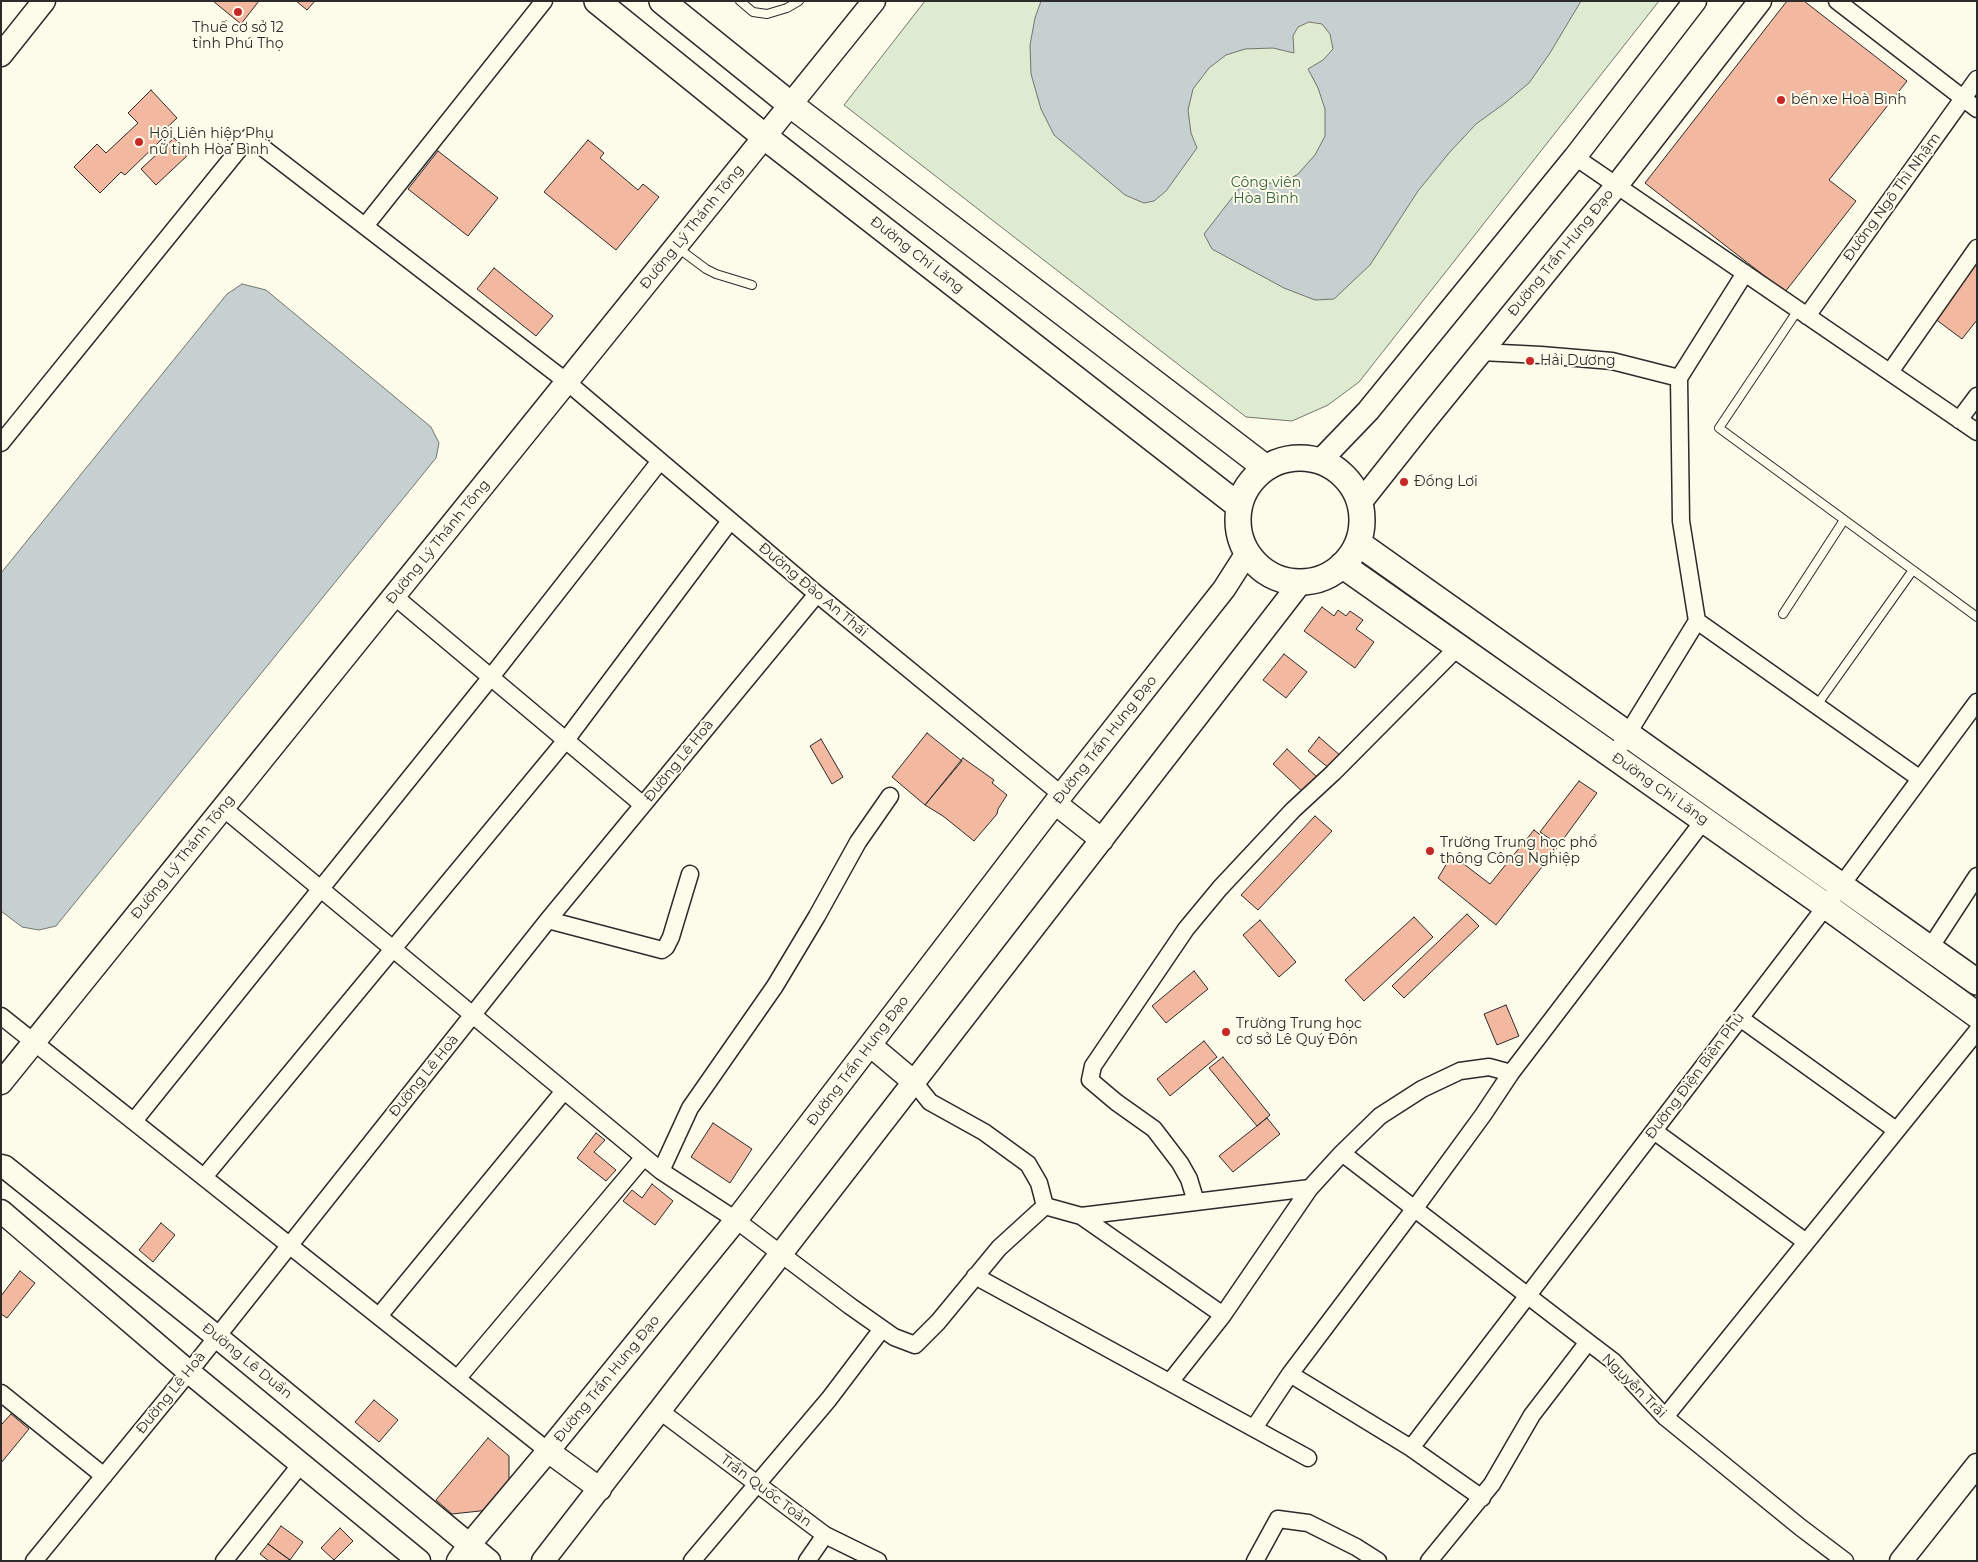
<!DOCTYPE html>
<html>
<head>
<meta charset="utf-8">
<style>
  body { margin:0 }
  #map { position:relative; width:1978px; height:1562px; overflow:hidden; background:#fdfbea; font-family:Montserrat,sans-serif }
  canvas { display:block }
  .frame { position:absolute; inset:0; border:2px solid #2b2b2b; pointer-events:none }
</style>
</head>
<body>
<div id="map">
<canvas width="1978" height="1562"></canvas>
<div class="frame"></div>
</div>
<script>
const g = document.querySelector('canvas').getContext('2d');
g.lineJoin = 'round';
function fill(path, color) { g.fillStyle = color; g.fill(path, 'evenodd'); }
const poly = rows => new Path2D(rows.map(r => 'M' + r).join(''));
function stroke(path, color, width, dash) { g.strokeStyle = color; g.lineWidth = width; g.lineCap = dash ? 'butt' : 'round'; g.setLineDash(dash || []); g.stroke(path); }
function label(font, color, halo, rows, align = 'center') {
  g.font = font + ' Montserrat,sans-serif'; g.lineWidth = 4; g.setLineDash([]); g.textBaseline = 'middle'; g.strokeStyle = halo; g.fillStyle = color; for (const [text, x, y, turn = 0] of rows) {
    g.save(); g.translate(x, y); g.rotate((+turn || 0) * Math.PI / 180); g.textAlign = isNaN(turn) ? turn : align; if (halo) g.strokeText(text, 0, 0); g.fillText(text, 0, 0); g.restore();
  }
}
const green = poly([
  [925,1,1659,1,1359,382,1328,405,1292,421,1246,417,844,105,925,1]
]);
fill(green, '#deebd1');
stroke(green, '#74746e', 1);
const water = poly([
  [1041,1,1581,1,1550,53,1529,83,1505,103,1476,124,1449,153,1418,191,1370,265,1334,299,1315,300,1284,288,1212,249,1204,234,1242,185,1285,182,1298,174,1315,155,1325,136,1325,109,1318,88,1308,69,1323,60,1333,49,1330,34,1322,24,1309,22,1298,27,1293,36,1294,53,1273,48,1245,49,1226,55,1209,68,1193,89,1188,110,1191,133,1197,148,1166,191,1154,201,1144,203,1125,195,1054,135,1041,109,1031,74,1030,45,1035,18,1041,1],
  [242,284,266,290,431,427,439,443,436,458,56,926,39,930,22,927,1,911,1,573,227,294,242,284]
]);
fill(water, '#c7d0d0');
stroke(water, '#74746e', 1);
const building = poly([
  [213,1,259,1,241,24,213,1],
  [296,1,315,1,307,10,296,1],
  [1787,1,1804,1,1907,81,1829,180,1856,201,1785,292,1645,183,1787,1],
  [151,90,177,118,159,135,162,139,125,175,121,172,100,193,74,167,97,144,106,153,138,123,128,113,151,90],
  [174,138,189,154,156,185,141,169,174,138],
  [588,140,604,153,600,158,638,190,643,184,659,197,616,250,544,192,588,140],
  [438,151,498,198,468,236,408,189,438,151],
  [1977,262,1977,320,1962,339,1934,318,1977,262],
  [494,268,553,316,536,336,477,289,494,268],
  [1322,607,1334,616,1338,610,1346,616,1350,611,1363,620,1356,629,1374,642,1355,668,1304,631,1322,607],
  [1284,654,1307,672,1286,698,1263,680,1284,654],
  [927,733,962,761,925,805,892,777,927,733],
  [1319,737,1341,756,1330,769,1308,751,1319,737],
  [821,739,843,777,832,784,810,746,821,739],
  [1287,749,1318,778,1304,793,1273,764,1287,749],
  [963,758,994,780,992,783,1007,795,998,809,997,814,974,841,943,816,925,805,963,758],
  [1579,781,1597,793,1559,845,1540,832,1579,781],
  [1315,816,1332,831,1258,910,1241,895,1315,816],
  [1534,830,1557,848,1496,925,1438,878,1452,855,1490,884,1534,830],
  [1467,914,1479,926,1404,998,1392,986,1467,914],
  [1414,917,1433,937,1364,1001,1345,980,1414,917],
  [1260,920,1296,962,1279,977,1243,935,1260,920],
  [1194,971,1208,989,1166,1023,1152,1006,1194,971],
  [1506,1005,1519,1036,1497,1045,1484,1014,1506,1005],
  [1204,1041,1217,1057,1170,1096,1157,1079,1204,1041],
  [1223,1057,1270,1115,1257,1126,1209,1068,1223,1057],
  [1267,1118,1280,1134,1233,1172,1219,1156,1267,1118],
  [713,1123,752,1149,730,1183,691,1157,713,1123],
  [596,1133,605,1140,594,1152,616,1170,606,1181,577,1158,596,1133],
  [652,1184,673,1201,655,1225,623,1201,632,1190,642,1198,652,1184],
  [161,1223,175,1235,153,1262,139,1250,161,1223],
  [20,1271,35,1283,7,1318,1,1314,1,1296,20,1271],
  [374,1400,398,1420,379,1442,355,1422,374,1400],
  [11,1414,29,1429,1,1463,1,1425,11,1414],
  [488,1438,509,1456,509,1484,489,1510,452,1514,436,1500,488,1438],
  [281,1526,303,1542,290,1560,268,1544,281,1526],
  [340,1528,353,1541,334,1560,321,1548,340,1528],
  [268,1544,290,1560,291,1561,269,1561,260,1554,268,1544]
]);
fill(building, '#f2b8a0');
stroke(building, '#2b2b2b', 1);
const lane = poly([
  [740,1,753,12,767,14,787,8,799,1],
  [678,248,706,269,716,274,752,285],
  [1798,310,1719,428,1977,617],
  [1783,614,1844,520],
  [1817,705,1913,570]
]);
const street = poly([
  [1837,1,1977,109],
  [1575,157,1977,432],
  [365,226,544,1],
  [1807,316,1977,79],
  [1481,352,1541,355,1612,361,1679,378],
  [1890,372,1977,248],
  [1959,420,1977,396],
  [1,443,249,137,567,382,817,594,1062,795],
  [394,596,643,805],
  [1697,621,1919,778],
  [1614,756,1697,621,1681,521,1679,378,1745,273],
  [223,808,661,1171,736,1220,850,1306,894,1337,915,1345,938,1322,999,1248,1045,1206,1081,1216,1310,1188,1342,1153,1380,1116,1422,1089,1460,1071,1489,1067,1511,1073,1704,820],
  [548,920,662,950,666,947,671,937,690,874],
  [1930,948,1977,876],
  [1,1016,548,1451],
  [1740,1018,1896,1130],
  [914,1082,930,1102,984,1132,1028,1164,1039,1183,1045,1206],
  [134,1121,491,677,660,461],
  [1654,1131,1806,1242],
  [1342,1153,1588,1342],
  [661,1171,690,1108,775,986,817,916,858,842,890,796],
  [204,1177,566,740,730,521],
  [1196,1202,1189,1179,1180,1163,1154,1129,1116,1102,1090,1080,1093,1066,1186,929,1220,888,1293,810,1333,773,1458,647],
  [1081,1216,1223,1315],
  [975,1276,1308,1458],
  [379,1316,564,1091],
  [1290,1374,1411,1448,1482,1498],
  [457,1379,644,1157],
  [1170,1382,1223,1315,1310,1188],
  [1,1393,104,1476],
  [660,1411,825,1535,878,1561],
  [1665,1417,1977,1031],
  [1254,1428,1290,1374,1415,1208,1483,1115,1511,1073],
  [1411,1448,1826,906,1977,702],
  [34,1561,189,1372,548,920,817,594],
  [224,1561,301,1464],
  [692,1561,829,1399,882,1329],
  [807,1561,825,1535],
  [1255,1561,1278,1519,1308,1523,1356,1547,1378,1561],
  [1429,1561,1492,1484,1532,1415,1588,1342,1613,1361,1665,1417,1800,1527,1845,1561]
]);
const secondary = poly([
  [1,55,44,1],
  [1320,461,1368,411,1575,157,1695,1],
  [1360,503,1425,421,1617,185,1760,1],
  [1055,803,1102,840],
  [870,1045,914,1082],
  [1,1083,874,1],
  [1,1166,5,1167,216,1336,489,1561],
  [1,1211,189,1372,419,1561],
  [548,1451,600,1489],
  [458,1561,469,1545,548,1451,736,1220,1055,803,1224,589,1247,553],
  [543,1561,1301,582],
  [1901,1561,1977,1465]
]);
const primary = poly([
  [597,1,765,137,1239,506],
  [662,1,791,105,1266,468],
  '1238 520a62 62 0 1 1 124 0a62 62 0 1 1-124 0Z',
  [1358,543,1977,982],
  [1342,565,1826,906,1977,1015]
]);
stroke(lane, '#2b2b2b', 10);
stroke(street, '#2b2b2b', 19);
stroke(secondary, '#2b2b2b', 25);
stroke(primary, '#2b2b2b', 28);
stroke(lane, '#fdfbea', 8);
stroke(street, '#fdfbea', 16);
stroke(secondary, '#fdfbea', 22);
stroke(primary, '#fdfbea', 25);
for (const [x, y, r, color] of [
  [238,12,5,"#c62828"],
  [1781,100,5,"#c62828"],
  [139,142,5,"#c62828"],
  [1530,361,5,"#c62828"],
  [1404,482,5,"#c62828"],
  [1430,851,5,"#c62828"],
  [1226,1032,5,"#c62828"]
]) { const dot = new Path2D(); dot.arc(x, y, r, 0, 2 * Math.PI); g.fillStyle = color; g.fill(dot); stroke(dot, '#fdfbea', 2); }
label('14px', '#2b2b2b', '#fdfbea', [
  ["Thuế cơ sở 12",238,28,"center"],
  ["tỉnh Phú Thọ",238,44,"center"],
  ["bến xe Hoà Bình",1791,100],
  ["Hội Liên hiệp Phụ",149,134],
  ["nữ tỉnh Hòa Bình",149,150],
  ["Hải Dương",1540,361],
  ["Đồng Lơi",1414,482],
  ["Trường Trung học phổ",1440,843],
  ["thông Công Nghiệp",1440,859],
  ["Trường Trung học",1236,1024],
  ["cơ sở Lê Quý Đôn",1236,1040]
], 'left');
label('14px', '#34623c', '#fdfbea', [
  ["Công viên",1266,183],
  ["Hòa Bình",1266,199]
]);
label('14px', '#2b2b2b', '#fdfbea', [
  ["Đường Ngô Thì Nhậm",1892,197,-54],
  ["Đường Lý Thánh Tông",692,227,-51],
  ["Đường Trần Hưng Đạo",1561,253,-51],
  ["Đường Chi Lăng",917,255,38],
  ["Đường Lý Thánh Tông",438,542,-51],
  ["Đường Đào An Thái",813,590,40],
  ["Đường Trần Hưng Đạo",1105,740,-52],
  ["Đường Lê Hoà",679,761,-51],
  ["Đường Chi Lăng",1660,789,35],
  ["Đường Lý Thánh Tông",183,857,-51],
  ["Đường Trần Hưng Đạo",858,1061,-53],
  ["Đường Lê Hoà",424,1076,-51],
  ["Đường Điện Biên Phủ",1695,1076,-53],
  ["Đường Lê Duẩn",247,1361,39],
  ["Đường Trần Hưng Đạo",607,1379,-51],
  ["Nguyễn Trãi",1634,1386,45],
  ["Đường Lê Hoà",171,1393,-51],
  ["Trần Quốc Toản",766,1491,37]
]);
</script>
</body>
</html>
